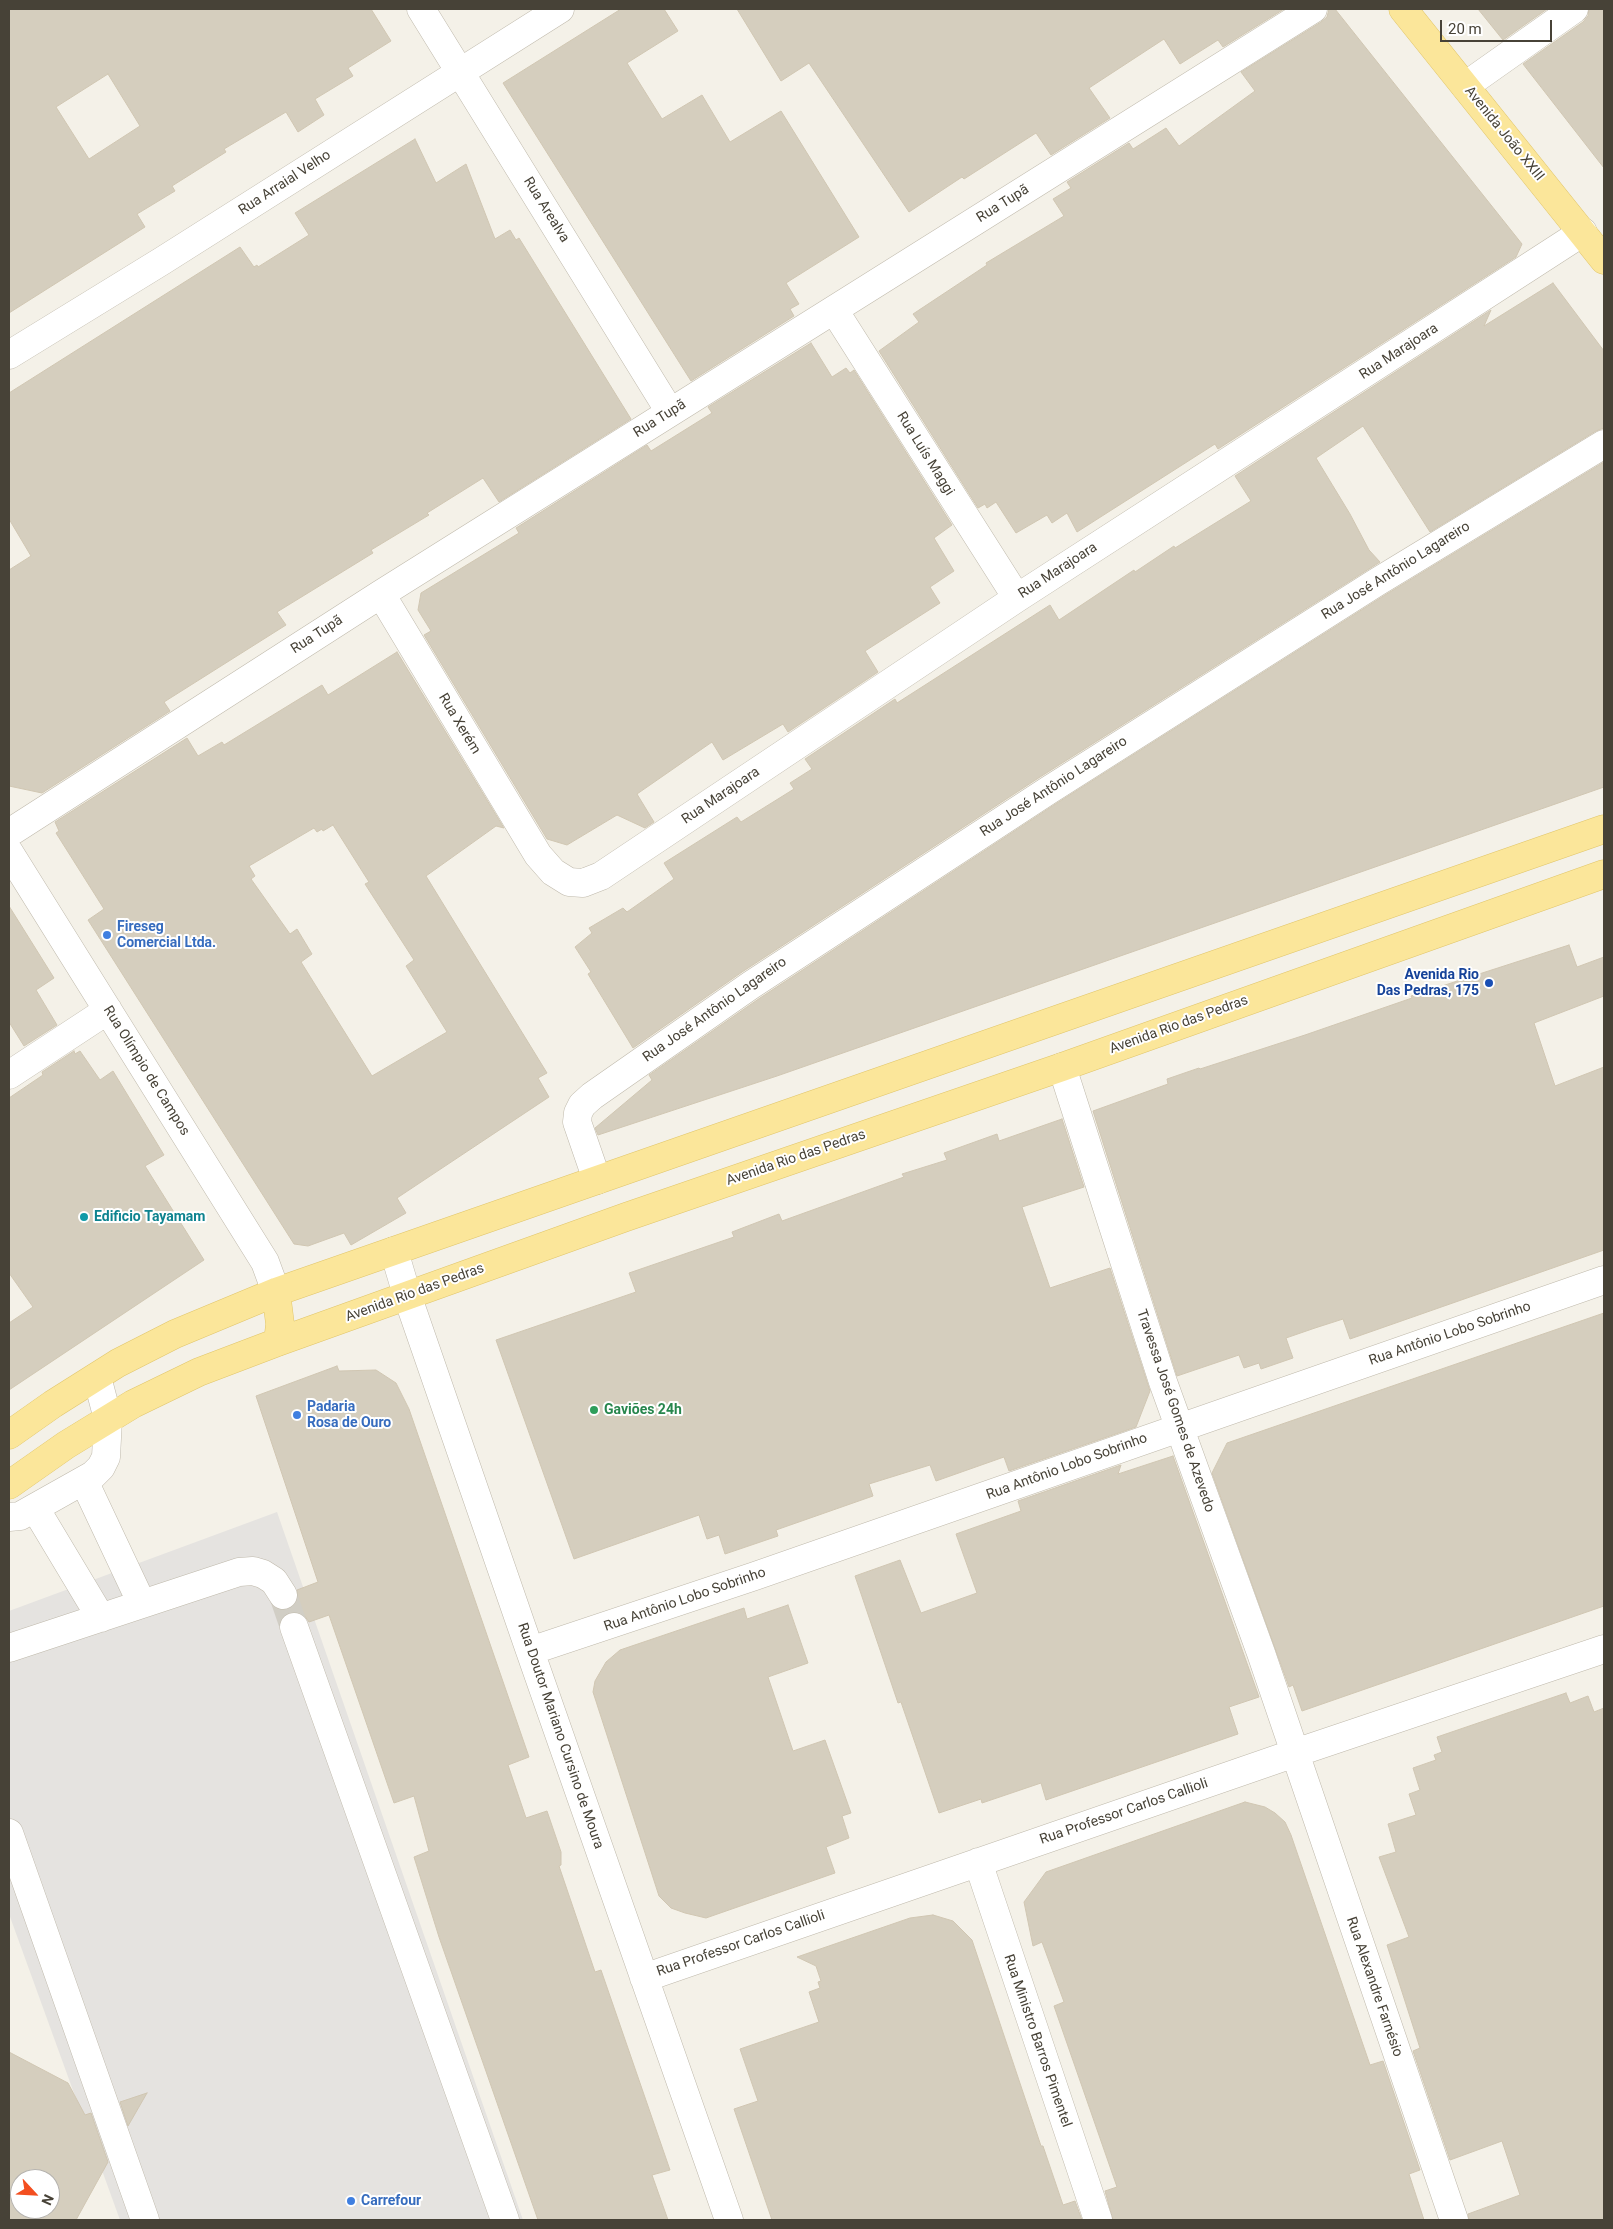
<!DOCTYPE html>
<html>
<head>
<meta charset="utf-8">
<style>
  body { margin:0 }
  #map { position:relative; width:1613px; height:2229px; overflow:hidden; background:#f4f1e8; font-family:Roboto,sans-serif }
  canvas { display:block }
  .frame { position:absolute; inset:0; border:10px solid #474237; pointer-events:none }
  .north { position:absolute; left:10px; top:2169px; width:50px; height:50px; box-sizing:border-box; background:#fff; border:1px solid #b5b3af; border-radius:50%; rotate:115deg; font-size:14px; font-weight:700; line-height:20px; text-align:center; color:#474237 }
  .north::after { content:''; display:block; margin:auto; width:18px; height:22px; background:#f34f20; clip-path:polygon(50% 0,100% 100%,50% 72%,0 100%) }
  .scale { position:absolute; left:1440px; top:20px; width:112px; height:22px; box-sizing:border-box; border:2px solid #474237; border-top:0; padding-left:6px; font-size:15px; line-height:18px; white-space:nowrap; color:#474237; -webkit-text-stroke:4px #fff; paint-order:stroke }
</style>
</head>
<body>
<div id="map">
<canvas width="1613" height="2229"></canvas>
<div class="frame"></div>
<div class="north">N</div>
<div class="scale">20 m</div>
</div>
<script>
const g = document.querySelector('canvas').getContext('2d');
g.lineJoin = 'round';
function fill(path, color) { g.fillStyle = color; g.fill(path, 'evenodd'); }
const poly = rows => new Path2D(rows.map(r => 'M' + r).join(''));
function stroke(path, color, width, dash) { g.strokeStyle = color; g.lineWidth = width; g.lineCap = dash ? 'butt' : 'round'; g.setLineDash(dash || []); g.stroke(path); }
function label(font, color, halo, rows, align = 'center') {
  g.font = font + ' Roboto,sans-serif'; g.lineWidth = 4; g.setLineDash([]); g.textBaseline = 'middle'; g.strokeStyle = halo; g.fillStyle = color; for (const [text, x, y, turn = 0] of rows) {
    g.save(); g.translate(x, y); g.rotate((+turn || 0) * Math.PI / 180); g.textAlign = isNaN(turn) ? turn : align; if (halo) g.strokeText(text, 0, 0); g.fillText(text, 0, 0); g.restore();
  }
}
fill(poly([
  [277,1512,523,2220,120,2220,9,1914,9,1611]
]), '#e5e3e0');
const building = poly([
  [9,9,371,9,391,41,348,68,353,76,315,99,324,115,298,132,286,112,224,149,226,152,172,186,175,191,137,214,145,227,9,313,9,9],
  [108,74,140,126,89,159,56,107,108,74],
  [621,9,664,9,678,31,627,63,662,119,702,95,730,142,781,111,859,237,786,283,799,304,790,309,794,316,691,381,503,83,621,9],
  [737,9,1284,9,1223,47,1218,40,1180,64,1164,39,1089,88,1110,118,1051,155,1036,133,964,179,962,177,909,212,809,63,781,81,737,9],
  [1329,9,1335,9,1522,244,1516,257,1218,449,1215,444,1077,532,1067,513,1052,523,1047,515,1016,533,996,502,987,508,985,504,978,508,879,351,919,322,913,314,987,265,986,263,1064,216,1053,199,1071,188,1067,182,1129,143,1133,149,1166,128,1179,146,1255,91,1241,72,1321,22,1327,17,1329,9],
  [1478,9,1547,9,1503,40,1478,9],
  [1589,9,1604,9,1604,168,1523,64,1583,22,1588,16,1589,9],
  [415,139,436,183,466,164,495,239,510,230,516,240,519,238,631,419,499,502,483,478,427,513,429,515,371,550,373,553,277,612,286,625,164,702,170,711,42,793,9,786,9,570,31,556,9,519,9,393,240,247,254,267,257,265,258,267,309,235,295,213,415,139],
  [1553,283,1604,351,1604,428,1596,431,1430,532,1363,426,1316,458,1350,514,1369,550,1380,562,1040,777,742,972,633,1048,588,974,591,972,575,947,592,933,589,928,623,908,627,912,674,879,664,863,737,817,741,822,794,789,790,783,812,769,805,759,895,699,897,703,1050,605,1059,620,1134,570,1135,572,1174,546,1175,548,1251,501,1235,476,1491,310,1484,326,1553,283],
  [811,343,832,377,846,368,850,373,854,370,952,525,934,538,954,571,930,587,940,603,865,651,878,672,788,732,783,724,723,760,712,742,637,794,654,822,645,828,617,815,567,845,547,839,424,635,431,631,418,610,421,593,519,533,516,528,647,445,651,451,712,413,708,407,811,343],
  [1604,462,1604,787,777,1076,598,1135,595,1128,652,1080,649,1075,760,998,1057,803,1385,595,1604,462],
  [397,652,504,828,496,826,426,876,547,1073,538,1078,549,1097,397,1198,406,1213,351,1245,344,1233,308,1246,294,1244,88,920,104,909,56,833,59,831,55,822,187,738,198,756,222,742,224,745,322,685,328,695,397,652],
  [333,825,369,882,365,884,414,960,406,966,447,1032,372,1076,301,962,312,954,297,929,290,934,251,879,255,876,249,866,314,828,317,832,322,829,323,831,333,825],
  [9,906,54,978,36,990,57,1025,24,1046,9,1022,9,906],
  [1569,945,1577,967,1604,957,1604,996,1534,1023,1555,1086,1604,1067,1604,1250,1350,1339,1343,1319,1315,1328,1286,1338,1293,1358,1261,1369,1259,1363,1244,1368,1239,1355,1177,1376,1093,1111,1168,1084,1167,1079,1199,1068,1200,1069,1305,1035,1412,998,1411,996,1569,945],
  [74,1051,75,1054,80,1051,100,1080,113,1071,164,1155,145,1166,204,1260,9,1390,9,1323,33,1307,9,1273,9,1098,43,1075,42,1072,74,1051],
  [1062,1119,1084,1187,1022,1207,1050,1288,1110,1268,1150,1391,1136,1427,1009,1471,1004,1457,936,1481,930,1465,869,1484,873,1496,776,1530,778,1536,725,1554,719,1535,707,1539,699,1515,574,1559,496,1340,636,1292,629,1273,734,1237,732,1232,779,1214,782,1221,904,1177,902,1174,947,1160,944,1153,997,1134,999,1141,1062,1119],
  [1604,1313,1604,1606,1302,1711,1293,1685,1289,1687,1212,1473,1227,1443,1604,1313],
  [337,1366,339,1371,376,1370,396,1383,409,1409,529,1757,508,1765,526,1818,547,1811,561,1852,561,1865,559,1866,595,1972,601,1970,670,2170,652,2175,668,2220,538,2220,439,1937,414,1857,429,1851,414,1796,394,1803,329,1615,309,1622,304,1615,296,1612,289,1612,282,1617,280,1621,275,1608,283,1611,291,1608,297,1602,297,1590,318,1582,256,1396,337,1366],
  [1173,1456,1259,1697,1229,1707,1238,1734,1046,1800,1041,1783,982,1803,981,1799,939,1813,901,1702,898,1703,855,1576,900,1560,921,1613,977,1593,956,1534,1021,1511,1018,1501,1121,1465,1118,1474,1173,1456],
  [788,1605,808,1663,768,1677,793,1751,825,1740,851,1813,842,1816,849,1838,826,1847,835,1873,706,1918,685,1913,671,1908,659,1896,593,1692,595,1681,606,1662,620,1650,744,1608,747,1619,788,1605],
  [1566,1693,1570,1703,1588,1696,1594,1712,1604,1708,1604,2220,1469,2220,1468,2214,1520,2195,1502,2141,1450,2160,1413,2051,1420,2048,1387,1945,1409,1937,1379,1857,1396,1852,1388,1824,1416,1815,1409,1794,1420,1790,1413,1768,1436,1760,1434,1755,1442,1752,1437,1737,1566,1693],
  [1245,1802,1265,1807,1275,1813,1285,1822,1291,1835,1370,2065,1383,2061,1420,2170,1409,2174,1424,2220,1113,2220,1105,2191,1117,2187,1054,2006,1064,2002,1042,1942,1033,1946,1024,1902,1046,1872,1245,1802],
  [933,1915,953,1921,972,1940,1041,2146,1043,2146,1063,2205,1075,2201,1082,2220,772,2220,734,2109,758,2101,740,2049,819,2022,809,1992,820,1988,818,1982,821,1981,816,1966,797,1957,910,1918,933,1915],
  [9,2052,68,2083,85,2115,91,2113,108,2162,76,2220,9,2220,9,2052],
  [20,2179,50,2179,50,2209,20,2209,20,2179],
  [147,2093,128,2126,120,2102,147,2093]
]);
fill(building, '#d5cebe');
stroke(building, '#d0c6b2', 1);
stroke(poly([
  [283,1595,294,1627]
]), '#d1cec5', 28, [28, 14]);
const minor = poly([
  [421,9,670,412],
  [1465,86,1574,9],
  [834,310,1017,598],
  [9,355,162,261,560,9],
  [381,594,538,855,553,872,569,882,583,883,601,876,1017,598,1583,232],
  [9,833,381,594,1313,9],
  [9,852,265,1262,276,1292],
  [1062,1067,1163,1382,1261,1653,1454,2220],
  [9,1075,108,1010],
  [597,1180,577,1122,578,1113,582,1105,592,1096,751,985,1049,790,1377,582,1604,444],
  [394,1251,407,1295,530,1651,729,2220],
  [84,1481,142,1604],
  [35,1508,101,1618],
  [9,1517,20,1516,93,1475,101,1467,106,1457,108,1419,97,1377],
  [294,1627,505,2220],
  [9,1648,239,1572,253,1571,263,1574,274,1581,283,1595],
  [530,1651,755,1576,1604,1280],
  [9,1833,145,2220],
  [978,1862,1098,2220],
  [644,1978,1295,1753,1604,1649]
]);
const major = poly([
  [1403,9,1604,260],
  [276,1292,280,1324,278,1342],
  [9,1435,53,1404,118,1363,175,1334,276,1292,1604,829],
  [9,1485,66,1445,133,1404,199,1372,278,1342,626,1217,1062,1067,1604,874]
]);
stroke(minor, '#bfb9ab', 29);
stroke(major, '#e0c56a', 29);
stroke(minor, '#fff', 28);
stroke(major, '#fbe69a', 28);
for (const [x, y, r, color] of [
  [107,935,5,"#3f7fe0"],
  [1489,983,5,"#1a4fb4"],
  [84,1217,5,"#0f9aa8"],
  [594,1410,5,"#2e9e5b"],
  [297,1415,5,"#3f7fe0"],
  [351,2201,5,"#3f7fe0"]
]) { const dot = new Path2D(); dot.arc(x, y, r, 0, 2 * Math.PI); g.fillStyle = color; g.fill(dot); stroke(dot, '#fff', 2); }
label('14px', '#474237', '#fff', [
  ["Avenida João XXIII",1504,134,51],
  ["Rua Arraial Velho",285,183,-33],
  ["Rua Tupã",1003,204,-32],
  ["Rua Arealva",546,210,58],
  ["Rua Marajoara",1399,352,-33],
  ["Rua Tupã",660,419,-32],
  ["Rua Luís Maggi",925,454,58],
  ["Rua Marajoara",1058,571,-33],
  ["Rua José Antônio Lagareiro",1396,571,-32],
  ["Rua Tupã",317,635,-33],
  ["Rua Xerém",459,724,59],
  ["Rua José Antônio Lagareiro",1054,787,-33],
  ["Rua Marajoara",721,796,-34],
  ["Rua José Antônio Lagareiro",715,1010,-35],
  ["Avenida Rio das Pedras",1179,1025,-20],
  ["Rua Olímpio de Campos",146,1071,58],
  ["Avenida Rio das Pedras",796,1158,-19],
  ["Avenida Rio das Pedras",415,1293,-20],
  ["Rua Antônio Lobo Sobrinho",1450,1334,-19],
  ["Travessa José Gomes de Azevedo",1175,1411,71],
  ["Rua Antônio Lobo Sobrinho",1067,1467,-20],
  ["Rua Antônio Lobo Sobrinho",685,1600,-19],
  ["Rua Doutor Mariano Cursino de Moura",560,1736,71],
  ["Rua Professor Carlos Callioli",1124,1812,-19],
  ["Rua Professor Carlos Callioli",741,1944,-19],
  ["Rua Alexandre Farnésio",1374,1987,71],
  ["Rua Ministro Barros Pimentel",1037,2041,71]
]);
label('bold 14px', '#366cbe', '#fff', [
  ["Fireseg",117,927],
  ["Comercial Ltda.",117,943],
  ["Padaria",307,1407],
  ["Rosa de Ouro",307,1423],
  ["Carrefour",361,2201]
], 'left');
label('bold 14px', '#164399', '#fff', [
  ["Avenida Rio",1479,975],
  ["Das Pedras, 175",1479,991]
], 'right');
label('bold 14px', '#0d838f', '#fff', [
  ["Edificio Tayamam",94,1217]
], 'left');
label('bold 14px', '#27864d', '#fff', [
  ["Gaviões 24h",604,1410]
], 'left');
</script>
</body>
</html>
